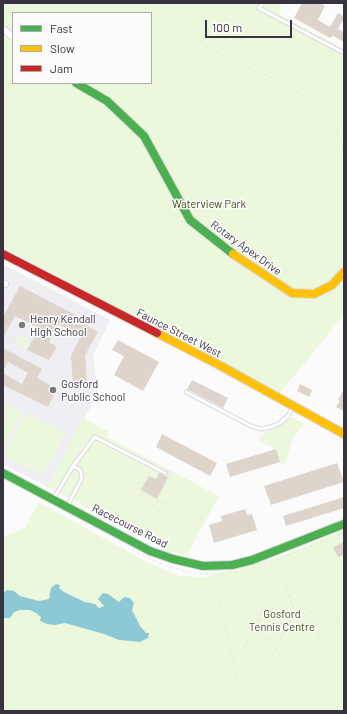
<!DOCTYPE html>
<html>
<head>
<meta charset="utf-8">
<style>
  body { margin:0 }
  #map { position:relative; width:347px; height:714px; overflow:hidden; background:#fbfbfb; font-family:Barlow,sans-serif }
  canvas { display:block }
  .frame { position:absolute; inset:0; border:4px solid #383340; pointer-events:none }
  .legend { position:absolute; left:12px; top:12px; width:140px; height:72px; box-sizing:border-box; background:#fbfbfb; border:1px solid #adabb0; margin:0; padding:5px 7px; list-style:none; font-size:12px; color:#383340 }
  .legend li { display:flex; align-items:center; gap:8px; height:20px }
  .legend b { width:20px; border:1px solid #adabb0 }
  .scale { position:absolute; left:205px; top:20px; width:87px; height:18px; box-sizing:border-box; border:2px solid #383340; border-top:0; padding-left:5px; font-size:12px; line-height:14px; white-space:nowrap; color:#383340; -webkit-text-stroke:3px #fbfbfb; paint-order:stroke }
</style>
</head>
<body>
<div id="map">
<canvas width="347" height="714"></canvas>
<div class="frame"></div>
<ul class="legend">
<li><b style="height:5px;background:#4caf50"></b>Fast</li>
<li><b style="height:5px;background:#ffc107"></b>Slow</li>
<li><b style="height:5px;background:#c62828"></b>Jam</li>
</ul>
<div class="scale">100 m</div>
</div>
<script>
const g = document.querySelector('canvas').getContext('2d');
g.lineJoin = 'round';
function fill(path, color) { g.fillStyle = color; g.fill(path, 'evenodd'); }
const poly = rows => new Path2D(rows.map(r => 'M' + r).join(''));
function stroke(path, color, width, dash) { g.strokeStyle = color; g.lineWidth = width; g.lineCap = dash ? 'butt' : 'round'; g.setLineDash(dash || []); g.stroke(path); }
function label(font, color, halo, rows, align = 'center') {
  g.font = font + ' Barlow,sans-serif'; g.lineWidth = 3; g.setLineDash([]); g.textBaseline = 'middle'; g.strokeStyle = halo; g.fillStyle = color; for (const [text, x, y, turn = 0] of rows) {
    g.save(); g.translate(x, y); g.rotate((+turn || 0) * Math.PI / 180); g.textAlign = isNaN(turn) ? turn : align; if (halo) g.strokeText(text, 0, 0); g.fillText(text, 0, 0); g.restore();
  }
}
fill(poly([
  [3,264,110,320,93,356,98,393,48,487,3,464]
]), '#efeef3');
fill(poly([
  [3,3,281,3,280,15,344,49,344,264,341,271,344,287,344,315,279,394,3,247],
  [13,13,151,13,151,83,13,83],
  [19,335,29,339,26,348,14,343],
  [3,402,22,412,3,450],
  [25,413,66,433,42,475,5,456,6,450],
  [292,417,304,424,293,438,285,464,280,463,276,449,259,441,260,436],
  [83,418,109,432,107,437,219,496,187,555,169,551,48,487],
  [39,502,145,561,179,576,204,577,279,557,344,530,344,711,3,711,3,537,25,528]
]), '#ecf8db');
fill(poly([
  [56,584,60,585,59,588,64,592,85,602,95,604,99,608,104,606,98,599,103,593,108,594,119,602,124,597,130,598,134,603,132,610,140,626,146,633,149,633,148,638,140,642,119,640,104,634,65,623,55,625,47,624,40,621,41,617,36,613,30,610,20,610,14,612,10,618,3,618,3,593,7,590,14,591,20,596,39,601,49,599,51,588]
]), '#8dc9d4');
fill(poly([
  [302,3,319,3,325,6,318,20,330,27,338,13,342,15,344,18,338,29,344,32,344,42,333,36,330,38,294,18],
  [20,286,89,322,87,326,98,332,85,355,87,384,73,385,71,356,81,336,58,324,49,342,57,347,49,360,27,350,39,328,15,316,3,338,3,317],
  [118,340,159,362,143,391,114,375,124,356,112,350],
  [3,348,42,369,37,378,57,389,48,407,3,385,3,373,22,384,28,373,8,362,3,371],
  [192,380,228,398,223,408,187,389],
  [300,384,312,390,309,397,297,391],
  [344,389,344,411,336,407,340,401,338,400],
  [162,434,217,463,210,476,156,447],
  [276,449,280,462,230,477,226,464],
  [337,463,344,482,271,505,264,486],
  [159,473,168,477,157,499,141,490,149,476,156,479],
  [344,497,344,508,286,526,283,516],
  [245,509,247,515,252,514,257,530,214,543,209,525,222,521,221,516],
  [344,542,344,555,338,557,333,547]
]), '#ddd5cb');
const lane = poly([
  [263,3,259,8,344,53],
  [186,392,251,426,261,429,271,427,280,423,288,416,293,406],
  [73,466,95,437,165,473],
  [54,498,73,466,80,470,82,478,67,507]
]);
const street = poly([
  [3,29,13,37],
  [3,283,5,284]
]);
const fast = poly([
  [76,83,107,101,144,136,190,220,233,254],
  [3,473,150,551,173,559,203,566,232,565,252,560,344,524]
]);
const slow = poly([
  [233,254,292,293,314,294,332,285,344,272],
  [157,333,221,366,344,434]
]);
const jam = poly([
  [3,254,157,333]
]);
stroke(lane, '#dbd8de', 5);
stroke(street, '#dbd8de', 8);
stroke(fast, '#dbd8de', 10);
stroke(slow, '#dbd8de', 10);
stroke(jam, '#dbd8de', 10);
stroke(poly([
  [147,3,181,31,238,64,286,83,317,106,341,138,344,159],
  [35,289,39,282],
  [3,300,7,301,5,306,8,316,20,323,10,341,11,342,15,336,17,336,12,344,7,342,13,330,16,331],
  [3,302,10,305],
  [69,304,94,315],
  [68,305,91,321],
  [66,310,72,298],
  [3,326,7,328,3,335],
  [88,326,96,310],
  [12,331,7,328,15,315],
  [4,344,7,342],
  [150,471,139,490,164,504,170,512,198,526],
  [86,473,92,474,139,498,142,493],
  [164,503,176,499,182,486],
  [154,506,169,476],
  [143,539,160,508],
  [132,550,163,565,192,573,225,574,249,570,344,533],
  [284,583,296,616],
  [290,596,326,624,304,667],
  [219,601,242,702],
  [244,648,264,608,290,621],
  [270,662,290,621,299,613,329,613,344,619]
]), '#e6e6e7', 1, [3, 3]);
stroke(lane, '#fefefe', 3);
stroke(street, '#fefefe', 6);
stroke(fast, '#4caf50', 8);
stroke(slow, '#ffc107', 8);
stroke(jam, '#c62828', 8);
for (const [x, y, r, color] of [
  [22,325,4,"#7c7981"],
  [53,390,4,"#7c7981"]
]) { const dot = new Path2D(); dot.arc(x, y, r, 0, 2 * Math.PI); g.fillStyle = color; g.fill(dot); stroke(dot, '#fbfbfb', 1.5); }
label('11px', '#3e5211', '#fbfbfb', [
  ["Waterview Park",209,204],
  ["Gosford",282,614],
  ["Tennis Centre",282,627]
]);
label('11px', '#383340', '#fbfbfb', [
  ["Rotary Apex Drive",246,248,36],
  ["Faunce Street West",179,333,27],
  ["Racecourse Road",130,526,27]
]);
label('11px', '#383340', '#fbfbfb', [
  ["Henry Kendall",30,319],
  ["High School",30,332],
  ["Gosford",61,384],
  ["Public School",61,397]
], 'left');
</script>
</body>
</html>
